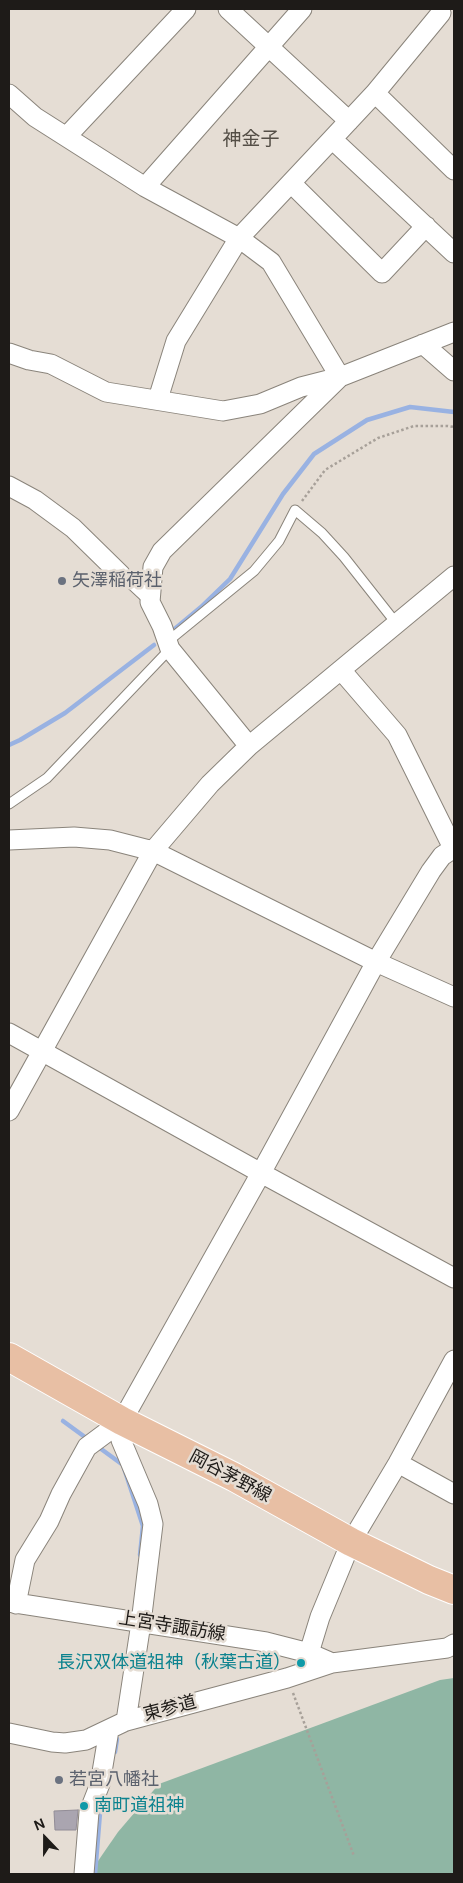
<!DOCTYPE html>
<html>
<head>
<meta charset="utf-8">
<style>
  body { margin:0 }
  #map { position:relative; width:463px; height:1883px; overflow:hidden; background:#e5ddd4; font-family:"DM Sans",sans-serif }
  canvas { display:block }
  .frame { position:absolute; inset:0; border:10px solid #1e1b18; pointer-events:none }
  .north { position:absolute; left:20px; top:1813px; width:50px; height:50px; -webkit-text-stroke:4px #e5ddd4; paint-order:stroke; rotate:338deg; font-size:14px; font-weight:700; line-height:20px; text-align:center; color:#1e1b18 }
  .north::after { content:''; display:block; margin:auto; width:18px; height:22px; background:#1e1b18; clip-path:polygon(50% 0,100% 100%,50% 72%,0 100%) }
</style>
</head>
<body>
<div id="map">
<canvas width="463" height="1883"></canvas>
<div class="frame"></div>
<div class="north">N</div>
</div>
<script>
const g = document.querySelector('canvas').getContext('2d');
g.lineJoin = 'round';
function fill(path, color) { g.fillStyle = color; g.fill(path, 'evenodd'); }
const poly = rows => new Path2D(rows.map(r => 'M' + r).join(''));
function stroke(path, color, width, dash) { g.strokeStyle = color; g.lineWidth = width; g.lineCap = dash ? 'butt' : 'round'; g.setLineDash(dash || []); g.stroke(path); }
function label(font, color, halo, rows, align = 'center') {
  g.font = font + ' "DM Sans","Noto Sans JP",sans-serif'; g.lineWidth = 5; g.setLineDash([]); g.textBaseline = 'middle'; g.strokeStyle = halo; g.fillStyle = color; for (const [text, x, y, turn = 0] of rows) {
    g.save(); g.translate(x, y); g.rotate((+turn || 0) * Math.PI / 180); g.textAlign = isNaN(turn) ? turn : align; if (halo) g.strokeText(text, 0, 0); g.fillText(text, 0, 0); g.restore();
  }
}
fill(poly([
  [454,1678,454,1874,89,1874,118,1832,159,1784,440,1680]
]), '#8fb6a4');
stroke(poly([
  [171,632,201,607,230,579,283,494,314,454,367,420,410,407,454,412],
  [9,745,20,740,65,713,154,645],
  [63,1421,89,1440],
  [97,1446,123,1465,143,1526,140,1555],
  [115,1752,117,1739],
  [95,1874,100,1813,105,1794]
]), '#99b2e2', 4.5);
const building = poly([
  [78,1810,76,1830,55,1830,54,1811,78,1810]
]);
fill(building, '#aaa5b0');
stroke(building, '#918c96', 1);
const lane = poly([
  [121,575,150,602],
  [167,642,254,571,279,541,295,510,322,533,344,557,396,623],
  [9,804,47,778,170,649]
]);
const street = poly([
  [228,9,349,121],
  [441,13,375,93,332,139,454,253],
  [375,93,454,170],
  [9,94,35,117,145,187,239,238,176,341,158,399],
  [67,136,186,9],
  [332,139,239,238,271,262,340,377],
  [291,183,382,273,426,226],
  [145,187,302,9],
  [423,344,454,371],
  [9,353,29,360,51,364,106,392,223,411,260,404,301,387,340,377,454,332],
  [9,486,35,500,73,528,121,575],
  [341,670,397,735,453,848],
  [249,746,170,649,162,626,150,602,153,567,162,551,340,377],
  [9,840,74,837,110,840,153,851,376,962,454,997],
  [9,1033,261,1173,454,1278],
  [9,1111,153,851,210,784,249,746,454,576],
  [122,1421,121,1440,148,1504,153,1524,141,1623,126,1721],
  [398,1463,454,1494],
  [9,1602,266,1642,309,1653,332,1663],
  [16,1604,25,1560,49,1521,61,1494,87,1447,122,1421,261,1173,376,962,431,871,442,856,454,848],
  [309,1653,320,1617,351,1542,398,1463,454,1360],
  [9,1733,52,1742,65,1743,86,1740,126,1721,287,1678,332,1663,447,1648,454,1644],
  [84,1874,89,1812,100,1784,109,1730]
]);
const primary = poly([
  [9,1357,122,1421,234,1477,351,1542,429,1580,454,1590]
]);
stroke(lane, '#8a847b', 11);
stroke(street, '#8a847b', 21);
stroke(primary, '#fff', 30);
stroke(poly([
  [302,501,325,470,378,438,414,426,448,426,454,427],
  [293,1693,354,1856]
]), '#a7a099', 2.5, [2.5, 2.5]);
stroke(lane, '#fff', 9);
stroke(street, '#fff', 19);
stroke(primary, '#e8bfa4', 28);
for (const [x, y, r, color] of [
  [62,581,5,"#6b7280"],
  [301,1663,5,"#0f9aa8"],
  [59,1780,5,"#6b7280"],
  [84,1806,5,"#0f9aa8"]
]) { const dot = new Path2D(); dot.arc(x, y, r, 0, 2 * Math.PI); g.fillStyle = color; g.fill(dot); stroke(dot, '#e5ddd4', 2); }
label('18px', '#5b616d', '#e5ddd4', [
  ["矢澤稲荷社",72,581],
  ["若宮八幡社",69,1780]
], 'left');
label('18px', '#1e1b18', '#e5ddd4', [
  ["岡谷茅野線",230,1477,28],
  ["上宮寺諏訪線",172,1627,9],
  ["東参道",170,1709,-15]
]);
label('18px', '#0d838f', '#e5ddd4', [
  ["長沢双体道祖神（秋葉古道）",291,1663],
  ["南町道祖神",94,1806,"left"]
], 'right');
label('19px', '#544e46', '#e5ddd4', [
  ["神金子",251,140]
]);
</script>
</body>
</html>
